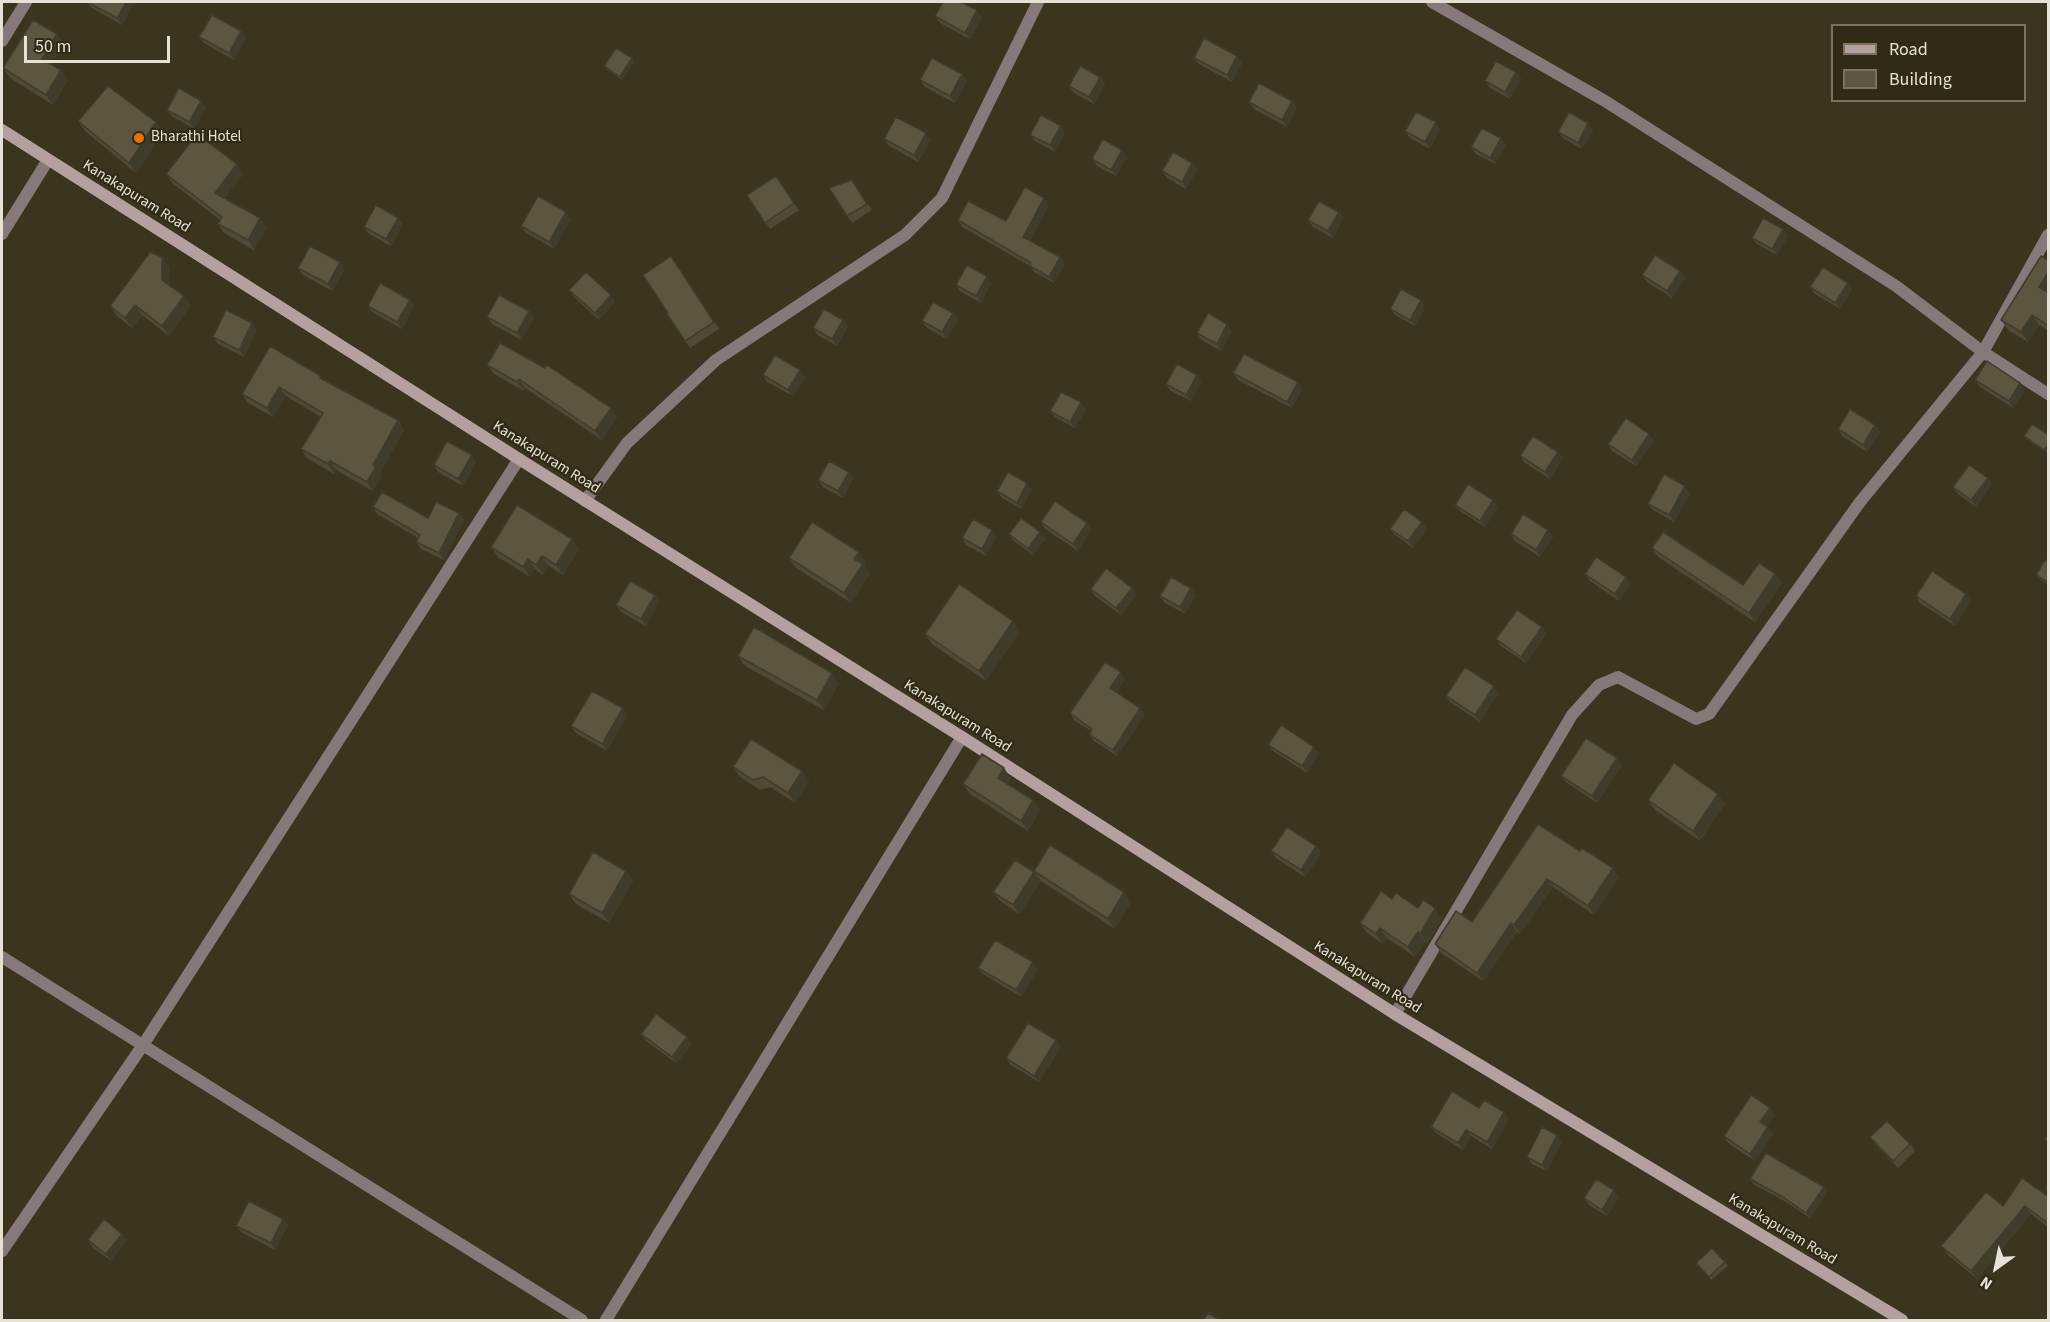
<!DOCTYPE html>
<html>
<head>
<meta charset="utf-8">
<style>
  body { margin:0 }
  #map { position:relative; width:2050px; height:1322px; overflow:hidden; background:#3b341f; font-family:"Source Sans 3",sans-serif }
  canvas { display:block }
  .frame { position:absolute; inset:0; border:3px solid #e5e1d4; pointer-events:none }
  .legend { position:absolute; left:1831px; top:24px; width:195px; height:78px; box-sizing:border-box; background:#312a16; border:2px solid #797362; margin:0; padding:8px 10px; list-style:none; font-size:18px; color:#e5e1d4 }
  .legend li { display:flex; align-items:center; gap:12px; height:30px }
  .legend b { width:30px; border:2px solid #797362 }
  .north { position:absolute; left:1966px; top:1238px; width:60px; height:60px; -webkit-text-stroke:4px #312a16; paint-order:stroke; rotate:213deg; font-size:16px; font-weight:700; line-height:24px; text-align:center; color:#e5e1d4 }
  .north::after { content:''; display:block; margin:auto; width:21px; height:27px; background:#e5e1d4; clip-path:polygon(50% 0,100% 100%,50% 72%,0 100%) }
  .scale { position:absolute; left:24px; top:36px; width:146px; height:27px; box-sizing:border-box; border:3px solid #e5e1d4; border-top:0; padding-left:8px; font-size:18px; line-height:21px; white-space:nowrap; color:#e5e1d4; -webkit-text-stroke:4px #312a16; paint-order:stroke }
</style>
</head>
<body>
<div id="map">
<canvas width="2050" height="1322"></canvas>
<div class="frame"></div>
<ul class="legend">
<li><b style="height:8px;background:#b4a09f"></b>Road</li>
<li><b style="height:16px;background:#5c553f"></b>Building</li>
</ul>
<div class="north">N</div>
<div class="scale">50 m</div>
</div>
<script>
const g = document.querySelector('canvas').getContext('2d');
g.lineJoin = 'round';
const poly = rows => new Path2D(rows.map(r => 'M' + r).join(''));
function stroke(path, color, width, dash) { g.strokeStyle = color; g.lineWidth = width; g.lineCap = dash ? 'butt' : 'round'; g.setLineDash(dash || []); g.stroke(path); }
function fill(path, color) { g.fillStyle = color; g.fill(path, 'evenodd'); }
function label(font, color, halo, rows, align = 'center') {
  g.font = font + ' "Source Sans 3",sans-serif'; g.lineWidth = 4.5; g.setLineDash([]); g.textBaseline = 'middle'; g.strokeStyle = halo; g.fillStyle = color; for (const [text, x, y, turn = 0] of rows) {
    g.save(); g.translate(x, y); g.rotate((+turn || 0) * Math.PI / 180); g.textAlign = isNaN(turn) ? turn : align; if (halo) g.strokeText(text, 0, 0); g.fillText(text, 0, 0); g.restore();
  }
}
stroke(poly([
  [1432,2,1605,101,1896,286,1983,352,2048,394],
  [2,41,26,2],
  [2,234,48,160],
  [585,501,627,443,716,360,905,235,942,198,1038,2],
  [2,957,582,1320],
  [1395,1014,1572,715,1599,685,1618,677,1696,719,1709,714,1860,502,1983,352,2048,235],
  [2,1251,143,1045,519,459],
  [606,1320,962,737]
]), '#867979', 12);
stroke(poly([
  [2,130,519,459,962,737,1395,1014,1902,1320]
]), '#b4a09f', 12);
fill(poly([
  [87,2,134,2,122,25,92,8],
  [935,16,982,17,970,39,940,23],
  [241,31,246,38,234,60,204,43,199,37],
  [57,34,64,44,52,64,68,80,53,105,10,78,3,68],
  [632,58,634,62,622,80,606,69,604,66],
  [1194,58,1242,63,1232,82,1199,64],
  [1516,72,1521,79,1510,99,1490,88,1485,81],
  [1100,77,1105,84,1094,104,1074,93,1069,86],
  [920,80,967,81,955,103,925,87],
  [1249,102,1297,107,1287,127,1254,109],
  [206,107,194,129,172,116,167,110],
  [78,121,156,122,163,132,136,173,85,131],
  [1588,123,1593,130,1582,149,1563,138,1558,132],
  [1440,129,1430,149,1410,138,1405,131],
  [1065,133,1055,152,1035,141,1030,135],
  [884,139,931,140,918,162,889,146],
  [1506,145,1495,164,1476,154,1471,147],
  [1122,150,1127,157,1116,176,1097,166,1092,159],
  [237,164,243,174,224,199,267,227,254,250,224,233,218,224,220,220,172,183,166,174],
  [1197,170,1186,189,1167,178,1162,171],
  [776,176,799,210,770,229,747,195],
  [852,180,872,210,852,223,829,188],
  [1049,205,1030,240,1065,264,1054,283,1034,272,1030,266,962,227,958,220,1006,221],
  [1339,212,1343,218,1333,238,1313,227,1308,220],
  [398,218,403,224,391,246,369,234,364,227],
  [571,219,554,249,525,232,521,226],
  [1788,236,1777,255,1757,244,1752,238],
  [671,256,719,329,690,348,667,314,668,313],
  [2049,261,2049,331,2039,325,2028,342,2008,330,2001,320],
  [169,267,169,285,184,296,191,306,169,336,142,315,132,328,117,316,110,306],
  [298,268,345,269,332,291,303,275],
  [1680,271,1685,278,1672,298,1647,282,1642,275],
  [991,283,981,303,961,292,956,285],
  [1848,283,1852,289,1840,309,1815,294,1810,287],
  [569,290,611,295,615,302,599,320,574,297],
  [410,300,414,306,402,329,372,312,368,306],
  [1425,307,1415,326,1395,315,1390,309],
  [529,311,534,318,521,340,492,324,487,317],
  [953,313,958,320,947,339,927,328,922,321],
  [843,320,848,326,837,346,817,335,813,328],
  [257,330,244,357,218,344,213,337],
  [1232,331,1221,351,1201,340,1197,333],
  [487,365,611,408,617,417,602,440,525,388,524,391,494,374],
  [800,370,805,377,793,396,767,382,763,375],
  [1233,373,1298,382,1302,389,1292,408,1238,380],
  [1197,375,1201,382,1191,401,1171,391,1166,384],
  [324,380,398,420,404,430,380,473,382,476,373,491,336,470,334,474,307,458,301,449,321,417,286,396,273,417,248,403,242,394],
  [1975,380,2020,383,2025,390,2013,408,1980,387],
  [1086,409,1075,428,1055,417,1050,411],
  [1875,425,1880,432,1867,452,1842,436,1838,429],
  [2049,435,2049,450,2047,453,2026,439,2024,436],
  [1654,440,1636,466,1612,451,1608,444],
  [1558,452,1563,458,1550,479,1525,463,1520,456],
  [472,455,476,462,463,486,438,472,434,465],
  [853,478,843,498,823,487,818,480],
  [1992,484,1976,507,1958,494,1953,487],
  [1032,490,1021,509,1002,498,997,491],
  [1690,493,1674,522,1653,510,1648,504],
  [1455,505,1498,507,1485,527,1460,511],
  [373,507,428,518,459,513,464,520,444,560,421,549,416,542,418,538,377,514],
  [1041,522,1092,529,1078,551,1045,529],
  [1422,522,1427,529,1413,548,1395,535,1390,529],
  [1548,530,1553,537,1540,557,1515,541,1511,534],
  [1040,532,1045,539,1033,555,1014,541,1009,534],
  [997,536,986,556,966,545,962,538],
  [572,539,579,549,563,575,549,566,543,575,535,569,530,577,498,557,491,547],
  [1652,548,1743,585,1775,574,1782,583,1755,622,1658,557],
  [789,558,866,562,863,565,870,574,851,603,796,568],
  [2049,562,2049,585,2038,578,2036,575],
  [1585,574,1631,584,1619,601,1590,581],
  [1191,588,1196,595,1185,614,1165,603,1160,596],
  [1091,589,1137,595,1121,615,1095,596],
  [655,595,659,602,646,626,621,612,616,605],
  [1916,596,1971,601,1955,626,1920,603],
  [1542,627,1546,634,1526,663,1501,646,1496,639],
  [1020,631,986,681,932,644,925,634],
  [738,656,839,683,824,710,745,666],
  [1125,679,1116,692,1140,708,1145,715,1117,756,1094,741,1089,734,1091,731,1074,720,1070,713],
  [1498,693,1480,722,1450,702,1446,696],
  [623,708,627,715,607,751,576,733,571,726],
  [1268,745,1319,754,1307,773,1273,751],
  [1622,765,1597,803,1566,782,1561,776],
  [733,767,802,771,809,781,795,803,770,787,760,790,740,777],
  [1011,778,1007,784,1040,810,1028,831,970,794,963,784],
  [1648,800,1725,804,1700,841,1655,810],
  [1538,824,1619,877,1594,915,1553,887,1520,934,1517,932,1483,981,1441,953,1435,944,1472,922],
  [1316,846,1321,853,1305,877,1276,858,1271,851],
  [626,871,633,881,609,923,576,904,569,894],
  [1034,872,1131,902,1115,929,1041,881,1019,914,1000,901,993,892],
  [1392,899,1418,908,1442,918,1427,944,1425,942,1415,957,1387,938,1383,944,1367,933,1360,923],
  [978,968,1038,969,1021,997,983,974],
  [641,1034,687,1037,692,1044,676,1063,646,1041],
  [1061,1047,1039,1082,1011,1065,1006,1058],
  [1479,1108,1509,1119,1492,1149,1471,1136,1463,1150,1436,1133,1431,1127],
  [1770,1108,1775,1115,1767,1126,1773,1134,1755,1161,1728,1143,1724,1136],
  [1870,1137,1910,1144,1915,1151,1898,1168,1875,1144],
  [1562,1142,1547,1171,1532,1164,1527,1157],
  [1750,1179,1827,1192,1810,1218,1786,1202,1753,1184],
  [1619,1197,1607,1216,1589,1205,1584,1198],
  [2049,1197,2049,1228,2031,1214,1977,1279,1948,1255,1941,1246,2003,1206],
  [283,1219,288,1225,275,1250,241,1232,236,1226],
  [88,1240,127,1240,111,1261,92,1247],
  [1725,1262,1728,1266,1711,1280,1696,1263]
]), '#4f4936');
fill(poly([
  [126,2,134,2,122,25,117,18],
  [977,10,982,17,970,39,965,33],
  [241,31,246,38,234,60,229,53],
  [57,34,64,44,49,69,42,59],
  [1237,56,1242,63,1232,82,1227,75],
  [632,58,634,62,622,80,620,77],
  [61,70,68,80,53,105,46,95],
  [1516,72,1521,79,1510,99,1505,92],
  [962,74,967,81,955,103,950,96],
  [1100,77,1105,84,1094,104,1089,97],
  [201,101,206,107,194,129,189,122],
  [1292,101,1297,107,1287,127,1282,120],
  [156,122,163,132,136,173,129,163],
  [1436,122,1440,129,1430,149,1425,142],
  [1588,123,1593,130,1582,149,1578,143],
  [1061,126,1065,133,1055,152,1050,145],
  [926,133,931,140,918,162,914,155],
  [1501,138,1506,145,1495,164,1490,158],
  [1122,150,1127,157,1116,176,1111,170],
  [1192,163,1197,170,1186,189,1182,182],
  [237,164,243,174,221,203,215,193],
  [1044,198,1049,205,1028,244,1023,237],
  [566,212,571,219,554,249,549,242],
  [1339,212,1343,218,1333,238,1328,231],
  [260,218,267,227,254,250,248,240],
  [398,218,403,224,391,246,386,239],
  [1783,229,1788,236,1777,255,1772,249],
  [162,257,169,267,169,290,162,280],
  [1060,257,1065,264,1054,283,1049,277],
  [340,262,345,269,332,291,328,284],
  [1680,271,1685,278,1672,298,1667,291],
  [2049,271,2049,293,2046,297,2039,287],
  [987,276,991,283,981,303,976,296],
  [1848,283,1852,289,1840,309,1835,303],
  [611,295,615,302,599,320,595,313],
  [184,296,191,306,169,336,162,326],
  [410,300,414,306,402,329,397,322],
  [1421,300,1425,307,1415,326,1410,320],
  [135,305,142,315,132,328,125,318],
  [529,311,534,318,521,340,517,333],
  [953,313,958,320,947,339,942,332],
  [2032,315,2039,325,2028,342,2021,332],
  [843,320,848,326,837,346,832,339],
  [252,323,257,330,244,357,239,350],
  [1227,324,1232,331,1221,351,1217,344],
  [800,370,805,377,793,396,788,390],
  [1197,375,1201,382,1191,401,1186,395],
  [519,379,525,388,524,391,517,382],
  [1298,382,1302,389,1292,408,1287,402],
  [2020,383,2025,390,2013,408,2009,401],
  [279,387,286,396,273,417,267,408],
  [1081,402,1086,409,1075,428,1070,422],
  [611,408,617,417,602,440,595,431],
  [398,420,404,430,380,473,382,476,373,491,367,482,373,465],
  [1875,425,1880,432,1867,452,1863,445],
  [1649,434,1654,440,1636,466,1632,460],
  [2049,444,2049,450,2047,453,2044,450],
  [1558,452,1563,458,1550,479,1545,472],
  [472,455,476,462,463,486,458,479],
  [330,461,336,470,334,474,328,464],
  [849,472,853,478,843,498,838,491],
  [1988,478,1992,484,1976,507,1971,500],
  [1027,483,1032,490,1021,509,1017,503],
  [1685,486,1690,493,1674,522,1669,515],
  [1493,500,1498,507,1485,527,1480,521],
  [459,513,464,520,444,560,439,553],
  [1422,522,1427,529,1413,548,1408,541],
  [1087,523,1092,529,1078,551,1073,544],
  [992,530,997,536,986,556,982,549],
  [1548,530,1553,537,1540,557,1536,550],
  [1040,532,1045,539,1033,555,1028,549],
  [572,539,579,549,563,575,556,565],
  [859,552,866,562,863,565,870,574,851,603,844,593,854,559],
  [542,556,549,566,543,575,536,565],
  [528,559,535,569,530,577,523,567],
  [1775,574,1782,583,1755,622,1749,613],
  [1626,577,1631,584,1619,601,1615,594],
  [1132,588,1137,595,1121,615,1116,608],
  [1191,588,1196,595,1185,614,1180,607],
  [1966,594,1971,601,1955,626,1950,619],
  [655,595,659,602,646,626,641,619],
  [1013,621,1020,631,986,681,979,671],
  [1542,627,1546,634,1526,663,1521,657],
  [1121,672,1125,679,1115,695,1110,688],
  [832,673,839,683,824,710,817,700],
  [1494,686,1498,693,1480,722,1475,715],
  [623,708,627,715,607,751,602,744],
  [1140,708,1145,715,1117,756,1113,750],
  [1314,747,1319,754,1307,773,1302,766],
  [1617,758,1622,765,1597,803,1592,796],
  [1004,768,1011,778,1005,788,998,778],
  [802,771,809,781,795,803,788,793],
  [1718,794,1725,804,1700,841,1693,831],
  [1033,800,1040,810,1028,831,1021,821],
  [1316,846,1321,853,1305,877,1301,870],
  [1613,868,1619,877,1594,915,1588,906],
  [626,871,633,881,609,923,602,913],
  [1034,872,1041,881,1019,914,1013,905],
  [1547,879,1553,887,1520,934,1514,925],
  [1124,892,1131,902,1115,929,1108,919],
  [1435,908,1442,918,1427,944,1420,934],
  [1511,923,1517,932,1483,981,1477,973],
  [1380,928,1387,938,1383,944,1376,934],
  [1418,932,1425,942,1415,957,1408,947],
  [1033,962,1038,969,1021,997,1016,990],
  [687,1037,692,1044,676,1063,672,1057],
  [1056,1040,1061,1047,1039,1082,1034,1076],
  [1770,1108,1775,1115,1765,1129,1760,1122],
  [1504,1112,1509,1119,1492,1149,1487,1142],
  [1768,1127,1773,1134,1755,1161,1750,1154],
  [1466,1130,1471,1136,1463,1150,1458,1143],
  [1557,1135,1562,1142,1547,1171,1542,1165],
  [1824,1187,1827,1192,1810,1218,1806,1213],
  [1614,1190,1619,1197,1607,1216,1602,1210],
  [2025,1206,2031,1214,1977,1279,1971,1271],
  [283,1219,288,1225,275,1250,271,1243],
  [122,1234,127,1240,111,1261,106,1254]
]), '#403c2c');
const building = poly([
  [87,2,126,2,117,18,87,2],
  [943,2,961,2,977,10,965,33,935,16,943,2],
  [212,15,241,31,229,53,199,37,212,15],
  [33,20,57,34,42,59,61,70,46,95,3,68,33,20],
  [1204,38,1237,56,1227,75,1194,58,1204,38],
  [616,48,632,58,620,77,604,66,616,48],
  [932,58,962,74,950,96,920,80,932,58],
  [1496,61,1516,72,1505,92,1485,81,1496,61],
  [1080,66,1100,77,1089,97,1069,86,1080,66],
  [1259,83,1292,101,1282,120,1249,102,1259,83],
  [108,86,156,122,129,163,78,121,108,86],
  [179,88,201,101,189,122,167,110,179,88],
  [1416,112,1436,122,1425,142,1405,131,1416,112],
  [1569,112,1588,123,1578,143,1558,132,1569,112],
  [1041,115,1061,126,1050,145,1030,135,1041,115],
  [896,117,926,133,914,155,884,139,896,117],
  [1482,128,1501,138,1490,158,1471,147,1482,128],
  [197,134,237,164,215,193,260,218,248,240,218,224,222,217,166,174,197,134],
  [1103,139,1122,150,1111,170,1092,159,1103,139],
  [1173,152,1192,163,1182,182,1162,171,1173,152],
  [776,176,794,203,765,223,747,195,776,176],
  [852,180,867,204,847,216,829,188,852,180],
  [1025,187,1044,198,1023,237,1060,257,1049,277,1030,266,1031,263,958,220,968,201,1006,221,1025,187],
  [538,196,566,212,549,242,521,226,538,196],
  [1319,201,1339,212,1328,231,1308,220,1319,201],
  [376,205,398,218,386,239,364,227,376,205],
  [1763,218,1783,229,1772,249,1752,238,1763,218],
  [310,246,340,262,328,284,298,268,310,246],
  [150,252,162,257,162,280,184,296,162,326,135,305,125,318,110,306,150,252],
  [1655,255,1680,271,1667,291,1642,275,1655,255],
  [671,256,714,322,685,341,667,314,668,313,643,275,671,256],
  [2041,256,2049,261,2049,271,2039,287,2049,293,2049,326,2032,315,2021,332,2001,320,2041,256],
  [967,265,987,276,976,296,956,285,967,265],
  [1823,267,1848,283,1835,303,1810,287,1823,267],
  [586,272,611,295,595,313,569,290,586,272],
  [380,283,410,300,397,322,368,306,380,283],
  [1401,289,1421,300,1410,320,1390,309,1401,289],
  [499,295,529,311,517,333,487,317,499,295],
  [933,302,953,313,942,332,922,321,933,302],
  [824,309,843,320,832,339,813,328,824,309],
  [226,310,252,323,239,350,213,337,226,310],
  [1208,313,1227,324,1217,344,1197,333,1208,313],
  [500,343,545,368,547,365,611,408,595,431,519,379,517,382,487,365,500,343],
  [270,346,321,376,320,378,398,420,373,465,376,467,367,482,330,461,328,464,301,449,323,413,279,387,267,408,242,394,270,346],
  [1244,354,1298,382,1287,402,1233,373,1244,354],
  [775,355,800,370,788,390,763,375,775,355],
  [1987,361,2020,383,2009,401,1975,380,1987,361],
  [1177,364,1197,375,1186,395,1166,384,1177,364],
  [1061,392,1081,402,1070,422,1050,411,1061,392],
  [1850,409,1875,425,1863,445,1838,429,1850,409],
  [1626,418,1649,434,1632,460,1608,444,1626,418],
  [2032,424,2049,435,2049,444,2044,450,2024,436,2032,424],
  [1533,436,1558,452,1545,472,1520,456,1533,436],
  [447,441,472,455,458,479,434,465,447,441],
  [829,461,849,472,838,491,818,480,829,461],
  [1969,465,1988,478,1971,500,1953,487,1969,465],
  [1008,472,1027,483,1017,503,997,491,1008,472],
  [1664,474,1685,486,1669,515,1648,504,1664,474],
  [1468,484,1493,500,1480,521,1455,505,1468,484],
  [382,492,428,518,436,502,459,513,439,553,416,542,420,535,373,507,382,492],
  [1055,501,1087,523,1073,544,1041,522,1055,501],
  [517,505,572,539,556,565,542,556,536,565,528,559,523,567,491,547,517,505],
  [1404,509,1422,522,1408,541,1390,529,1404,509],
  [1523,514,1548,530,1536,550,1511,534,1523,514],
  [1021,518,1040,532,1028,549,1009,534,1021,518],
  [973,519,992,530,982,549,962,538,973,519],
  [812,522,859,552,854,559,863,564,844,593,789,558,812,522],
  [1663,532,1743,585,1759,563,1775,574,1749,613,1652,548,1663,532],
  [1596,557,1626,577,1615,594,1585,574,1596,557],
  [2045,560,2049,562,2049,583,2036,575,2045,560],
  [1106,568,1132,588,1116,608,1091,589,1106,568],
  [1932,571,1966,594,1950,619,1916,596,1932,571],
  [1171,577,1191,588,1180,607,1160,596,1171,577],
  [630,581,655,595,641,619,616,605,630,581],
  [959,584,1013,621,979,671,925,634,959,584],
  [1517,610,1542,627,1521,657,1496,639,1517,610],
  [754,627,832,673,817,700,738,656,754,627],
  [1105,662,1121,672,1110,688,1140,708,1113,750,1089,734,1092,729,1070,713,1105,662],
  [1465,667,1494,686,1475,715,1446,696,1465,667],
  [592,691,623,708,602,744,571,726,592,691],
  [1281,725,1314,747,1302,766,1268,745,1281,725],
  [1586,738,1617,758,1592,796,1561,776,1586,738],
  [751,739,802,771,788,793,763,777,753,780,733,767,751,739],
  [982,754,1004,768,998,778,1033,800,1021,821,963,784,982,754],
  [1674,763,1718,794,1693,831,1648,800,1674,763],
  [1538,824,1580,851,1582,848,1613,868,1588,906,1547,879,1514,925,1511,923,1477,973,1435,944,1456,911,1472,922,1538,824],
  [1287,827,1316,846,1301,870,1271,851,1287,827],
  [1050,845,1124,892,1108,919,1034,871,1050,845],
  [593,852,626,871,602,913,569,894,593,852],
  [1015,860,1034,872,1013,905,993,892,1015,860],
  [1381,891,1392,899,1396,893,1418,908,1423,900,1435,908,1420,934,1418,932,1408,947,1380,928,1376,934,1360,923,1381,891],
  [995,940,1033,962,1016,990,978,968,995,940],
  [656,1014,687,1037,672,1057,641,1034,656,1014],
  [1028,1023,1056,1040,1034,1076,1006,1058,1028,1023],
  [1452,1091,1479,1108,1484,1100,1504,1112,1487,1142,1466,1130,1458,1143,1431,1127,1452,1091],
  [1751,1095,1770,1108,1760,1122,1768,1127,1750,1154,1724,1136,1751,1095],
  [1887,1121,1910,1144,1893,1161,1870,1137,1887,1121],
  [1542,1127,1557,1135,1542,1165,1527,1157,1542,1127],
  [2049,1135,2049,1142,2045,1139,2049,1135],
  [1766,1153,1824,1187,1806,1213,1783,1197,1750,1179,1766,1153],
  [2022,1178,2049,1197,2049,1224,2025,1206,1971,1271,1941,1246,1986,1192,2003,1206,2022,1178],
  [1596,1179,1614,1190,1602,1210,1584,1198,1596,1179],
  [249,1201,283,1219,271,1243,236,1226,249,1201],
  [104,1219,122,1234,106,1254,88,1240,104,1219],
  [1712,1248,1725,1262,1709,1277,1696,1263,1712,1248],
  [1208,1313,1220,1320,1204,1320,1208,1313]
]);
fill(building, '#5c553f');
stroke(building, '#403c2c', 1.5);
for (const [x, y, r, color] of [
  [139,138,6,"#e8710a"]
]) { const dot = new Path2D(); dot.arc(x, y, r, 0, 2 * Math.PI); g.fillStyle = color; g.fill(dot); stroke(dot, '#312a16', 2); }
label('15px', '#e5e1d4', '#312a16', [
  ["Bharathi Hotel",151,138]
], 'left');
label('15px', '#e5e1d4', '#312a16', [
  ["Kanakapuram Road",136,197,32],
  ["Kanakapuram Road",546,458,32],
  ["Kanakapuram Road",957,717,32],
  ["Kanakapuram Road",1367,978,32],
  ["Kanakapuram Road",1782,1230,31]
]);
</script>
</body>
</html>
